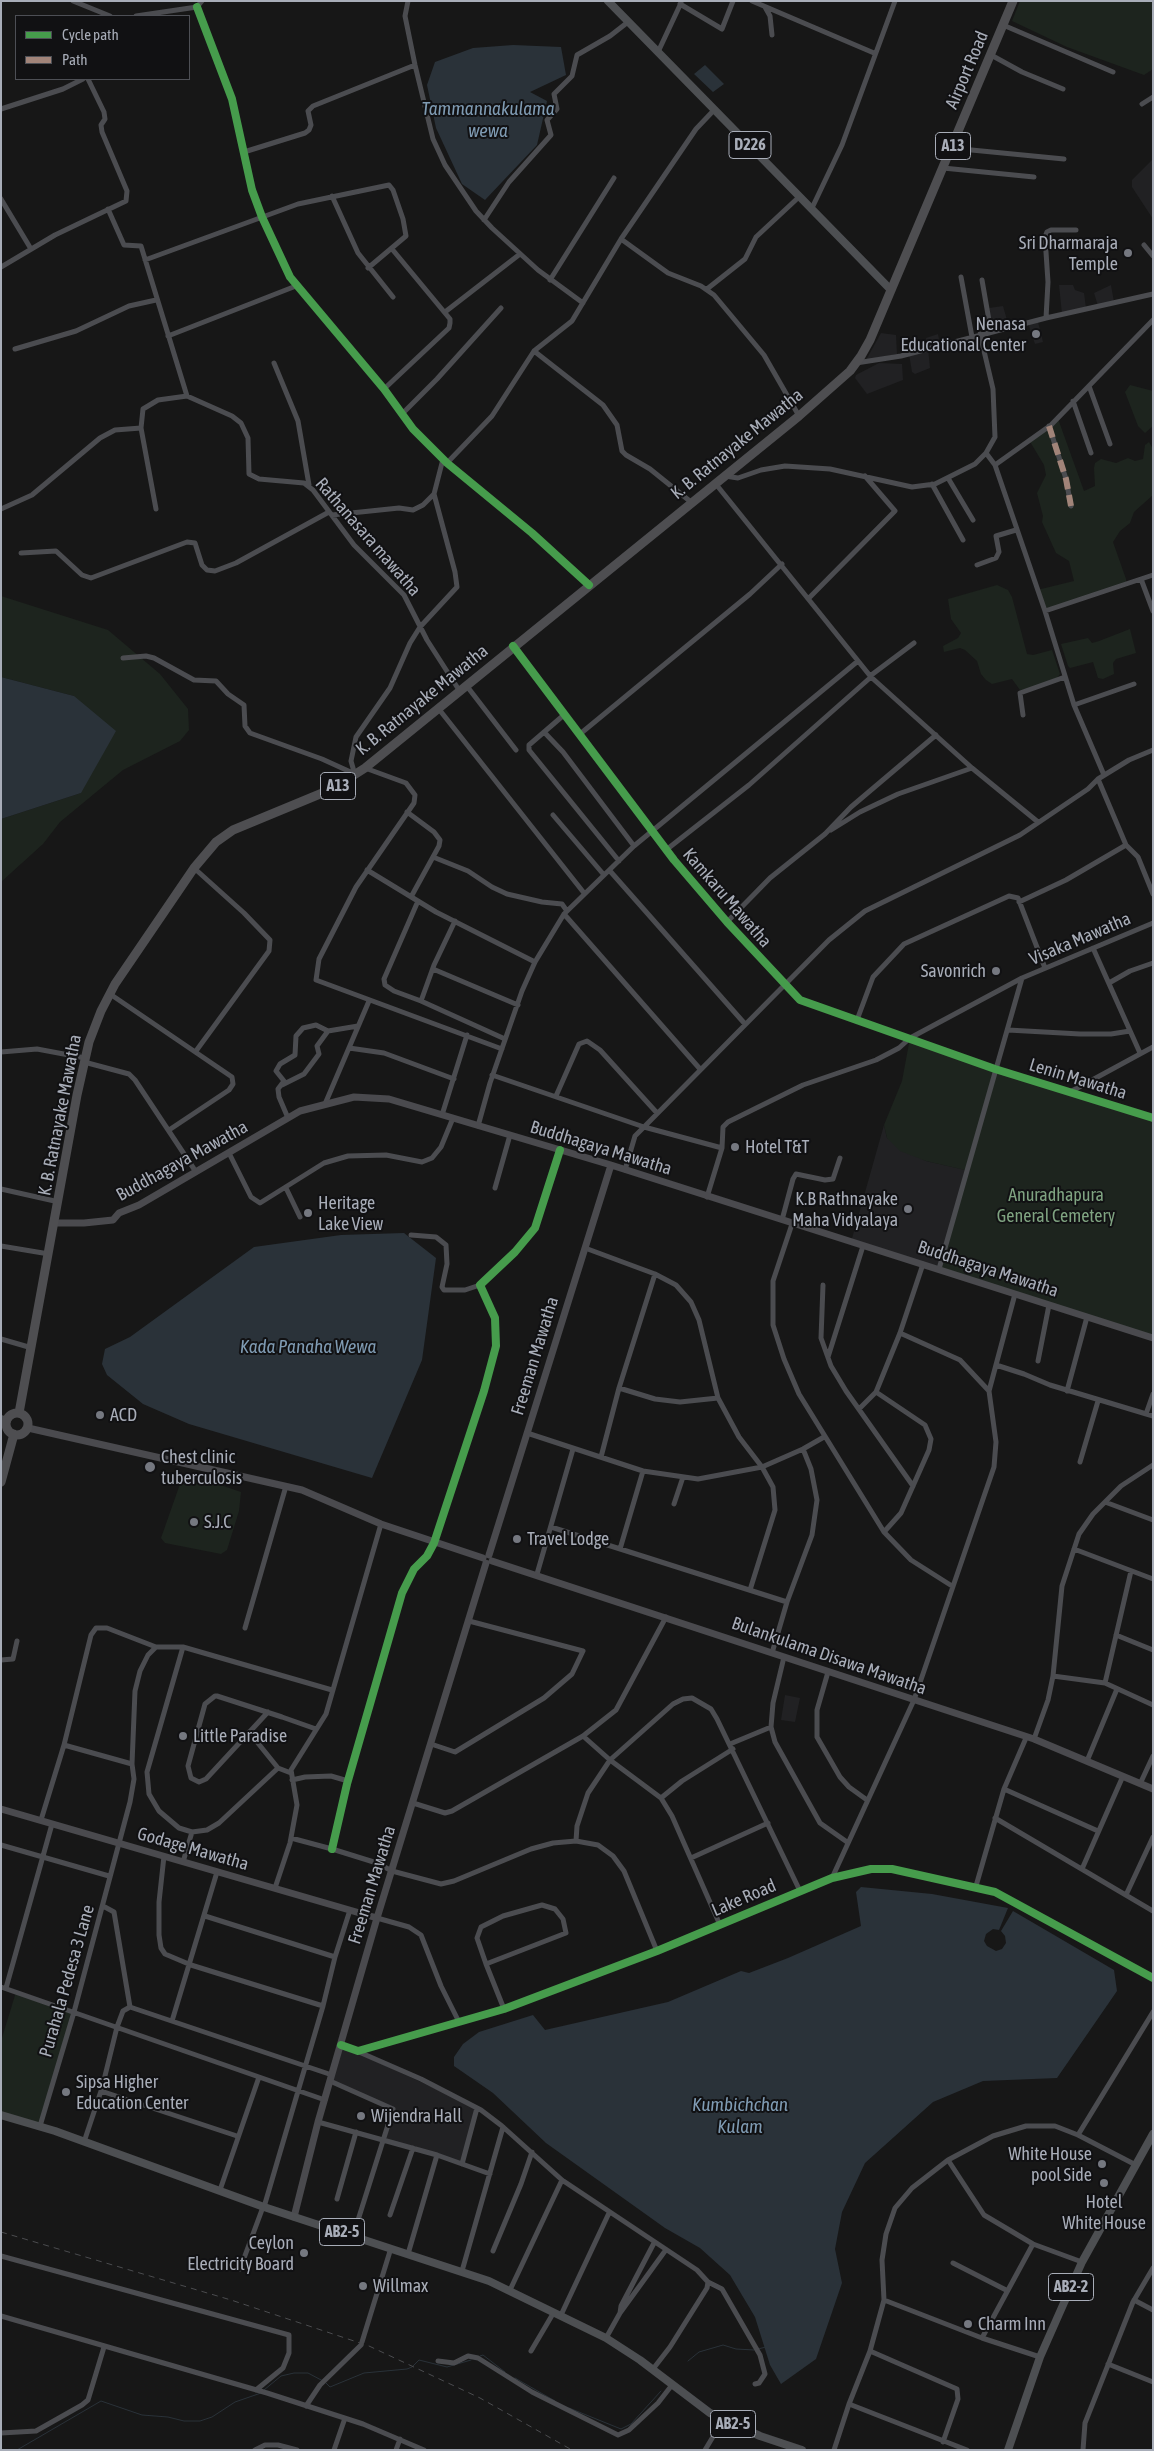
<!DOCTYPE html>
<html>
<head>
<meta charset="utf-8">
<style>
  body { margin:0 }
  #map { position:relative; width:1154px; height:2451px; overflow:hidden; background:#171717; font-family:"Asap Condensed",sans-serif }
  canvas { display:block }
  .frame { position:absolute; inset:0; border:2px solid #a8adb8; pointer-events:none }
  .legend { position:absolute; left:15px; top:15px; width:175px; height:65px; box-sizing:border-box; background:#111113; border:1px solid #4d4f55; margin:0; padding:6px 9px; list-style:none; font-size:15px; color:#a8adb8 }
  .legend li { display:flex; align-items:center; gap:10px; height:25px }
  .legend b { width:25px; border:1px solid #4d4f55 }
</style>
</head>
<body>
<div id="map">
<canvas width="1154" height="2451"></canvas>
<div class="frame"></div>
<ul class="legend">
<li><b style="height:6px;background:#469c4c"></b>Cycle path</li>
<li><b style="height:6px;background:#a18479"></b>Path</li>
</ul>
</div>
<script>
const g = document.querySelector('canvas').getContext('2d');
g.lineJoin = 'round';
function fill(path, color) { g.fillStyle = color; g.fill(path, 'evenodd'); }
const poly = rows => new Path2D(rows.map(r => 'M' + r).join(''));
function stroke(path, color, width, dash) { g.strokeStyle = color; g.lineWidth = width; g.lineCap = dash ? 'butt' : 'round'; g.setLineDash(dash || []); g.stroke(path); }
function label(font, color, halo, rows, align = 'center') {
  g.font = font + ' "Asap Condensed",sans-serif'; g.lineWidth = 4; g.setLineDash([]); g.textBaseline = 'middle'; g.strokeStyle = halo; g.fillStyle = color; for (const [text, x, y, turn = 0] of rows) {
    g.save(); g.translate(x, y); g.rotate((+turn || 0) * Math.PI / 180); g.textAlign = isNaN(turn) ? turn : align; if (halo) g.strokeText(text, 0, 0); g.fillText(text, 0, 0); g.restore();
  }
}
fill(poly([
  [1153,159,1153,219,1132,187,1132,180],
  [1059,285,1073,285,1075,290,1084,293,1086,308,1062,314],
  [1111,285,1114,302,1098,306,1094,293],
  [1003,306,1009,327,991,332,989,308],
  [1038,322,1043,342,1035,344,1028,323],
  [881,333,896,335,897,354,866,360],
  [938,334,940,345,928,348,930,368,915,374,912,372,909,354,928,348,926,338],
  [879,363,902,364,903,380,867,394,855,378,856,375],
  [884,1125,887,1138,926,1161,966,1170,939,1269,851,1242],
  [785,1695,800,1698,795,1722,781,1720],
  [341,2045,477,2108,462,2164,383,2140,392,2109,330,2081]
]), '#212123');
fill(poly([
  [1020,1,1153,1,1153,69,1144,75,1067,47,1012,21],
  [1130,385,1153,391,1153,426,1145,433,1138,426,1125,392],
  [1057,416,1084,491,1095,486,1094,468,1095,463,1101,459,1116,463,1128,458,1135,461,1143,459,1145,445,1149,442,1153,449,1153,495,1134,512,1130,523,1120,531,1113,542,1126,579,1126,584,1045,613,1037,590,1074,581,1069,561,1056,553,1042,522,1043,516,1037,493,1046,475,1044,465,1029,440,1046,429],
  [997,585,1008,590,1012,597,1027,654,1033,655,1052,650,1060,674,1056,679,1030,689,1020,690,1012,679,992,684,986,680,981,674,977,661,965,650,960,648,944,652,943,646,958,638,961,633,951,619,948,599],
  [1,596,108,630,160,674,188,709,189,730,180,741,123,770,60,822,43,844,1,882,1,819,81,793,74,696,1,677],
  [1130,629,1136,653,1116,659,1113,663,1114,674,1103,679,1098,678,1093,662,1070,668,1068,666,1061,644,1088,638,1092,643,1099,641],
  [910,1038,1153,1117,1153,1338,939,1269,965,1170,926,1161,900,1151,887,1138,884,1125,902,1081],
  [186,1477,200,1478,241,1492,239,1511,227,1550,221,1554,165,1543,161,1538,180,1484],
  [16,1992,74,2012,40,2126,1,2115,1,2041]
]), '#1d241e');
fill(poly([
  [513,45,561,47,566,75,530,92,547,101,537,145,485,200,462,184,436,128,427,85,435,62,473,48],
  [705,65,724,84,713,92,694,74],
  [1,677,74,696,116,731,81,793,1,819],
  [404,1233,436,1258,422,1360,372,1478,189,1424,143,1404,107,1375,102,1364,105,1349,130,1337,254,1247,341,1235],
  [861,1887,932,1894,1008,1908,999,1930,993,1929,986,1934,984,1941,987,1946,996,1951,1002,1949,1006,1943,1005,1936,1001,1931,1013,1911,1114,1970,1117,1991,1057,2078,983,2081,933,2102,865,2163,842,2212,835,2249,842,2283,816,2359,781,2384,770,2365,755,2317,730,2275,700,2248,665,2228,546,2143,493,2093,454,2066,454,2057,463,2044,479,2032,533,2015,545,2030,668,2002,741,1971,749,1973,788,1958,861,1926,856,1892]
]), '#2a3239');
stroke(poly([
  [758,2349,766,2347],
  [480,2356,483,2355,505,2372],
  [688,2361,699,2352,723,2345,736,2349,754,2350],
  [515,2378,555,2401],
  [326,2383,330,2387,364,2373,407,2369,412,2367,419,2360,447,2367,471,2360],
  [264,2390,281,2376,294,2373,308,2373,323,2381],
  [569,2408,621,2429,631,2424,661,2391],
  [17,2450,101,2401,142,2415,168,2417,184,2421,200,2421,212,2417,235,2402,261,2393]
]), '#2a3239', 1);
stroke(poly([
  [73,1,110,16],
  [408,1,405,16,415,65,433,139,445,165,476,211,492,228,538,270,583,303],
  [752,1,874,53],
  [680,4,722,29,733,1],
  [197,7,232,99,252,190,262,217,290,277,384,389,413,429,447,463,532,533,589,585],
  [765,7,770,16,772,35],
  [136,16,197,7,202,1],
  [1003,25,1113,72],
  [658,52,681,3],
  [991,55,1022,72,1063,89],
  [1142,104,1153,97],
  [1,109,63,89,83,79],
  [951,148,1064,159],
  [244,152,305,133,309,130,311,125,308,111,313,106,415,65],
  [943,168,1034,177],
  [332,196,358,253,393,297],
  [1,199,31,249],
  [812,208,842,145,895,1],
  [108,209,124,245,141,246,187,396],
  [484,220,509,182,551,135,547,120,557,109,554,94,572,76,577,55,610,36,628,22],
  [621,239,668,273,701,286,714,295,764,355,799,416],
  [1144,245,1153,256],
  [145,260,298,204,389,185,393,190,403,219,406,236,368,268],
  [1,267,55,235,126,201,127,191,102,132,101,125,105,119,104,112,88,79],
  [961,277,972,337],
  [550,280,614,178],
  [982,280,991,332],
  [707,289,745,259,756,237,800,196],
  [445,312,520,254],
  [1046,318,1048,282,1045,237,1047,232,1051,230,1076,230],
  [168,336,296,286],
  [15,349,76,331,129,306,156,300],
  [534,351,603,405,617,425,622,451,626,455,650,469,691,502],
  [274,363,298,421,309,485],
  [856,363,901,356,1046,318,1153,294],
  [1089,386,1110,444],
  [384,389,449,328,450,323,450,319,392,249],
  [187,396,232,416,241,423,248,438,249,474,259,479,304,483,313,490,354,545,404,595,427,640,459,690],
  [1073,401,1091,453],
  [402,414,437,379,501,308],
  [1049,426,1066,479,1071,506],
  [986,453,995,465,1045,611,1153,575],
  [447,463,492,416,534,351,572,321,621,239,696,129,715,109],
  [995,465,1051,425,1153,320],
  [725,476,738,478,761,470,785,466,830,469,912,487,935,484,975,464,986,453,995,437,993,389,980,334],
  [948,478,973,520],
  [715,483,871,677,972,768,1038,822],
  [932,484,963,540],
  [1,509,32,495,100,438,115,430,141,428],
  [156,509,141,428,143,409,158,400,187,396],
  [332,515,399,508,413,510,423,505,434,494],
  [21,553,56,551,82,575,91,578,187,542,195,543,202,565,207,570,215,571,236,563,329,512],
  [977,565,996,558,999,552,996,536,1016,530],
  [1141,579,1153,611],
  [809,598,895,511,865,476],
  [1045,611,1074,705,1104,775],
  [514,647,674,860,727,922,800,1000,995,1069,1153,1118],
  [123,658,146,656,154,658,194,680,216,681,228,694,244,705,245,726,250,733,322,759,355,774],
  [870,676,914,643],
  [466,685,516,750],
  [1074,705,1134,684],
  [438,708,584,893],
  [565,714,529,745,529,750,619,861],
  [1023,715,1020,693,1065,677],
  [544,732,563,752,634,846],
  [580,734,750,594,782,564],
  [365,768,406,783,415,795,414,803,356,887,319,959,316,980,502,1049],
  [355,775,351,761,356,737,390,688,410,643,420,627,457,587,455,572,434,494,443,459],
  [1098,779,1126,845],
  [407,812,434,832,440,840,439,846,411,897],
  [553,815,604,875],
  [831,830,860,812,898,794,972,768],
  [666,850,749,785,871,677],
  [433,857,468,871,492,887,507,894,542,902,562,904,567,911],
  [194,868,244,913,270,940,269,951,196,1051],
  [367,870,436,912,535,962],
  [610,871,745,1024],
  [418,901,384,979,385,985,394,991,421,1001,505,1039],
  [1019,902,1066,880,1126,845,1138,857,1153,894],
  [564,914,700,1069],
  [727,922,770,878,825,834,851,807,936,735],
  [1093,948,1140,1053],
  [433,969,518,1005],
  [1109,983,1130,971,1153,963],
  [110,994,232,1077,233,1084,229,1090,169,1130],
  [421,1001,434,965,455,921],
  [857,1020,873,977,904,944,1009,896,1018,898,1045,968],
  [1008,1030,1080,1034,1111,1034,1130,1031],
  [349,1048,384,1053,454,1079],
  [1,1052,37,1049,85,1058],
  [84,1062,129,1074,135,1080,196,1172],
  [492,1075,644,1127,722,1148],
  [282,1085,304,1074,319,1054,317,1046,328,1031,358,1026],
  [1070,1092,1153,1047],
  [556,1096,579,1044,587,1041,600,1050,657,1113],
  [325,1104,369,1001],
  [442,1115,467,1035],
  [288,1118,279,1097,278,1089,284,1081,276,1071,280,1064,295,1055,296,1036,303,1028,316,1025,328,1031],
  [478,1126,490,1083,522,991,535,962,564,914,634,846,858,661],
  [229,1153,251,1197,260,1203,324,1163,348,1156,386,1155,422,1162,432,1158,441,1147,453,1118],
  [625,1170,635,1136,644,1127,829,940,865,911,1020,835,1088,789,1098,779,1129,760,1153,750],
  [286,1188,300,1217],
  [495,1188,510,1135],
  [1,1189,59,1202],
  [707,1197,722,1148,723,1127,728,1122,803,1085,876,1060,899,1048,910,1038,1022,978],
  [782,1220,793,1179,796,1174,825,1180,833,1179,840,1158],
  [792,1224,773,1281,773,1325,784,1359,799,1394,884,1532,911,1560,952,1586],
  [411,1235,436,1237,446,1245,447,1264,442,1287,444,1290,465,1290,480,1285],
  [1,1246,49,1254],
  [585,1248,655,1274,676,1285,691,1302,699,1320,718,1398,739,1437,762,1467,773,1487,775,1510,750,1590],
  [939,1269,1022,978,1153,923],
  [823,1285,821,1338,831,1366,846,1391,913,1486],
  [900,1333,960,1360,989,1391],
  [1,1339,32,1348],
  [828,1357,863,1246],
  [1038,1361,1049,1305],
  [996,1365,1024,1374,1050,1385,1153,1416],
  [619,1388,655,1399,680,1402,718,1398],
  [1067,1391,1087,1317],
  [876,1392,925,1425,931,1439,929,1450,901,1513,884,1532],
  [859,1409,876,1392,900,1333,923,1264],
  [1146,1414,1153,1394],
  [527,1433,643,1471,698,1479,762,1467,803,1449,824,1437],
  [601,1457,619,1388,655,1274],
  [1080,1462,1098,1401],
  [1105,1502,1153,1520],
  [674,1504,683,1477],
  [551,1527,787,1602],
  [620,1549,643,1471],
  [1074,1549,1153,1579],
  [537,1574,573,1449],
  [245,1628,286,1486],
  [1116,1635,1153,1650],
  [183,1647,147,1772,149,1794,159,1811,179,1828,192,1832,207,1830,219,1823,278,1768],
  [772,1653,787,1602,812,1535,817,1500,811,1469,803,1449],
  [784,1657,773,1703,771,1727,775,1742,820,1823,847,1842],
  [1,1660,13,1659,17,1641],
  [828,1672,817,1710,817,1737,840,1777,849,1787,867,1800],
  [1053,1676,1105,1683,1153,1705],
  [1105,1683,1131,1571],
  [268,1712,206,1779,199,1782,191,1778,188,1766,205,1704,215,1696,217,1696,282,1717,316,1729],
  [249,1732,278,1768,291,1773],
  [583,1736,610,1760,661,1798,672,1816,720,1925],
  [1034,1739,1048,1700,1053,1676,1062,1586,1079,1534,1093,1514,1121,1486,1153,1465],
  [431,1744,455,1752,544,1698,572,1674,583,1651,469,1621],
  [730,1744,771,1727],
  [64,1745,132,1764],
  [1087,1761,1117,1689],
  [292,1780,305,1777,331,1776,348,1781],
  [1140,1784,1153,1756],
  [1004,1789,1098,1831],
  [661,1798,682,1781,733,1749],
  [413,1803,445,1813,452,1811,583,1736,616,1710,666,1617],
  [995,1818,1153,1911],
  [41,1820,64,1745,91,1635,96,1628,107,1628,156,1647],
  [291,1838,332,1849,377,1863,392,1871,441,1884,454,1881,531,1849,553,1843,576,1841,598,1845,613,1856,624,1871,657,1951],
  [576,1841,577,1826,588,1793,610,1760,673,1704,683,1699,692,1698,711,1709,717,1719,800,1891],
  [1,1845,109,1876],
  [332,1849,347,1784,402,1593,414,1569,427,1556,434,1543,484,1391,496,1346,495,1318,480,1285,515,1252,535,1228,560,1150],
  [164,1856,159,1902,159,1935,161,1948,165,1954,191,1965,323,2006],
  [691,1858,768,1823],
  [183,1862,192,1832],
  [1082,1869,1123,1776],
  [832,1878,914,1700,994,1467,996,1442,989,1391,1015,1294],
  [976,1886,1004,1789,1026,1738],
  [275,1888,290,1843,297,1805,291,1770,326,1714,381,1524],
  [1126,1895,1153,1837],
  [103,1906,114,1912,130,2007],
  [205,1916,335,1957],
  [377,1918,409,1927,421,1935,441,1986,459,2022],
  [486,1964,566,1933,563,1919,555,1909,542,1905,503,1916,481,1927,477,1938,486,1964,504,2009],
  [1,1987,325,2100],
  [6,1988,52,1824],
  [172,2021,217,1872],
  [341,2045,358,2051,504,2009,657,1951,832,1878,871,1869,892,1869,995,1892,1153,1978],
  [359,2052,421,2079,481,2110,502,2126,562,2180,697,2270,708,2282,707,2288,670,2347,653,2369],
  [330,2081,393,2109,353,2236],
  [101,2091,237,2136],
  [318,2122,437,2155,408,2254],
  [40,2126,74,2012,130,1802,134,1779,132,1764,135,1691,140,1671,148,1655,156,1647,183,1647,332,1690],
  [1078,2135,1153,2012],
  [84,2142,102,2088,117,2027,123,2011,130,2007,332,2075],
  [437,2155,490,2174],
  [948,2160,984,2215,1033,2244,1082,2262],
  [462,2164,477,2108],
  [220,2190,259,2077],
  [337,2199,356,2132],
  [264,2207,323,2006,335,1957,350,1910],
  [390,2215,413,2148],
  [493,2251,521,2184,532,2152],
  [1,2256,289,2335,289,2353,283,2368,256,2390],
  [953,2263,1006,2290],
  [240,2269,263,2207],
  [462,2271,503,2127],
  [708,2282,722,2289,760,2355,765,2374,759,2383,755,2384],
  [510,2290,562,2180],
  [884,2300,982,2338,1040,2357],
  [1134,2300,1153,2310],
  [620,2313,621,2306,654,2243],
  [561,2315,609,2213],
  [1,2316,267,2393,363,2424,424,2450],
  [606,2338,620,2313,665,2251],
  [982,2338,1033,2244],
  [362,2342,391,2248],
  [531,2351,554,2312],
  [870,2351,957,2389,958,2399,943,2442],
  [438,2361,454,2363,468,2356,478,2358,532,2392,618,2435,629,2430,658,2403,672,2385],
  [1108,2364,1153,2382],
  [849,2404,967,2450],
  [306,2406,320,2385,361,2345],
  [1,2433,36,2431,82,2405,88,2400,104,2347],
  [255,2450,265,2445,278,2445,297,2450],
  [334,2450,345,2418],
  [396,2450,400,2439],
  [705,2450,723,2420],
  [834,2450,849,2404,870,2351,884,2300,882,2260,886,2234,895,2208,912,2188,948,2160,993,2136,1026,2126,1055,2126,1078,2135,1134,2164],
  [1083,2450,1085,2423,1133,2302,1153,2268]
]), '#4b4c50', 5);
stroke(poly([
  [55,1223,84,1223,113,1220,119,1213,139,1205,300,1111,354,1097,389,1099,611,1165,1153,1338],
  [28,1428,302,1490,381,1524,483,1558],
  [489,1555,611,1165],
  [492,1561,1034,1739,1153,1789],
  [1,1809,377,1918],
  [294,2217,318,2122,377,1918,486,1563]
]), '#4a4a4e', 7);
stroke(poly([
  [608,1,891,290],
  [1,1419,7,1421],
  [1,2115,55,2131,264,2207,489,2281,606,2338,640,2360,710,2413,760,2436,802,2450],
  [1008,2450,1040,2357,1082,2262,1153,2134]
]), '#4d4f52', 8);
stroke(poly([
  [19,1413,77,1095,89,1042,101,1011,115,984,194,868,216,842,233,830,332,789,365,768,799,416,850,371,861,356,870,340,1013,1],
  '6 1424a11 11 0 1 1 22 0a11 11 0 1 1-22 0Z',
  [1,1482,14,1434]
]), '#4e4e51', 9);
stroke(poly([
  [1,2232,231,2300,369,2346,480,2398,572,2450]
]), '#4b4c4f', 1, [6, 5]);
stroke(poly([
  [1049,426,1066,479,1071,506]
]), '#a18479', 6, [12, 6]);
stroke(poly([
  [197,7,232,99,252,190,262,217,290,277,384,389,413,429,447,463,532,533,589,585],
  [513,646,674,860,727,922,800,1000,995,1069,1153,1118],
  [332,1849,347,1784,402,1593,414,1569,427,1556,434,1543,484,1391,496,1346,495,1318,480,1285,515,1252,535,1228,560,1150],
  [341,2045,358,2051,504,2009,657,1951,832,1878,871,1869,892,1869,995,1892,1153,1978]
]), '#469c4c', 8);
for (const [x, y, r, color] of [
  [1128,253,5,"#757880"],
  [1036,334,5,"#757880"],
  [996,971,5,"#757880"],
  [735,1147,5,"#757880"],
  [908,1209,5,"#757880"],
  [308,1213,5,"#757880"],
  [100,1415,5,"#757880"],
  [150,1467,6,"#757880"],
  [194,1522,5,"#757880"],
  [517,1539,5,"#757880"],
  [183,1736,5,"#757880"],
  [66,2092,5,"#757880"],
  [361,2116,5,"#757880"],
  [1102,2164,5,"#757880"],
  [1104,2183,5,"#757880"],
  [304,2253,5,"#757880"],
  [363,2286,5,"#757880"],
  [968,2324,5,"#757880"]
]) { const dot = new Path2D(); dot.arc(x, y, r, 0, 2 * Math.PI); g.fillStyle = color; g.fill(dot); stroke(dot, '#111113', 2); }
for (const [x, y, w] of [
  [750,145,42],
  [953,146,35],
  [338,786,35],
  [342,2232,45],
  [1071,2287,45],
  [733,2424,45]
]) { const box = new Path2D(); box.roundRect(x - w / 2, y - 13.5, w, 27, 4); g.fillStyle = '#111113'; g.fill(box); stroke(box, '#a8adb8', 1); }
label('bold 16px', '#a8adb8', null, [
  ["D226",750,145],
  ["A13",953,146],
  ["A13",338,786],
  ["AB2-5",342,2232],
  ["AB2-2",1071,2287],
  ["AB2-5",733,2424]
]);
label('18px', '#a8adb8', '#111113', [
  ["Airport Road",967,70,-67],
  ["K. B. Ratnayake Mawatha",737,444,-39],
  ["Rathanasara mawatha",368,537,49],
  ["K. B. Ratnayake Mawatha",422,700,-39],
  ["Kamkaru Mawatha",727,898,49],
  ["Visaka Mawatha",1080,939,-23],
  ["Lenin Mawatha",1078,1079,17],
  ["K. B. Ratnayake Mawatha",60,1115,-79],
  ["Buddhagaya Mawatha",601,1148,17],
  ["Buddhagaya Mawatha",182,1161,-29],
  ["Buddhagaya Mawatha",988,1269,18],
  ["Freeman Mawatha",535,1356,-73],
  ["Bulankulama Disawa Mawatha",829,1656,19],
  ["Godage Mawatha",193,1849,16],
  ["Freeman Mawatha",372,1885,-73],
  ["Lake Road",744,1898,-23],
  ["Purahala Pedesa 3 Lane",67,1981,-74]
]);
label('18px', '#a8adb8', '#111113', [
  ["Sri Dharmaraja",1118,243,"right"],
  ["Temple",1118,264,"right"],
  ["Nenasa",1026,324,"right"],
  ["Educational Center",1026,345,"right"],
  ["Savonrich",986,971,"right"],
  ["Hotel T&T",745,1147],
  ["K.B Rathnayake",898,1199,"right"],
  ["Maha Vidyalaya",898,1220,"right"],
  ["Heritage",318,1203],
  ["Lake View",318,1224],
  ["ACD",110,1415],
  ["Chest clinic",161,1457],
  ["tuberculosis",161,1478],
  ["S.J.C",204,1522],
  ["Travel Lodge",527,1539],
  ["Little Paradise",193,1736],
  ["Sipsa Higher",76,2082],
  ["Education Center",76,2103],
  ["Wijendra Hall",371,2116],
  ["White House",1092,2154,"right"],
  ["pool Side",1092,2175,"right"],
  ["Hotel",1104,2202,"center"],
  ["White House",1104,2223,"center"],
  ["Ceylon",294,2243,"right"],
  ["Electricity Board",294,2264,"right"],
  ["Willmax",373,2286],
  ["Charm Inn",978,2324]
], 'left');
label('18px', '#7fa381', '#111113', [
  ["Anuradhapura",1056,1195],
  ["General Cemetery",1056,1216]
]);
label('italic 19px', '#7f9bb3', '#111113', [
  ["Tammannakulama",488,109],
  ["wewa",488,131],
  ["Kada Panaha Wewa",308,1347],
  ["Kumbichchan",740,2105],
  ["Kulam",740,2127]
]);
</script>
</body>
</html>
